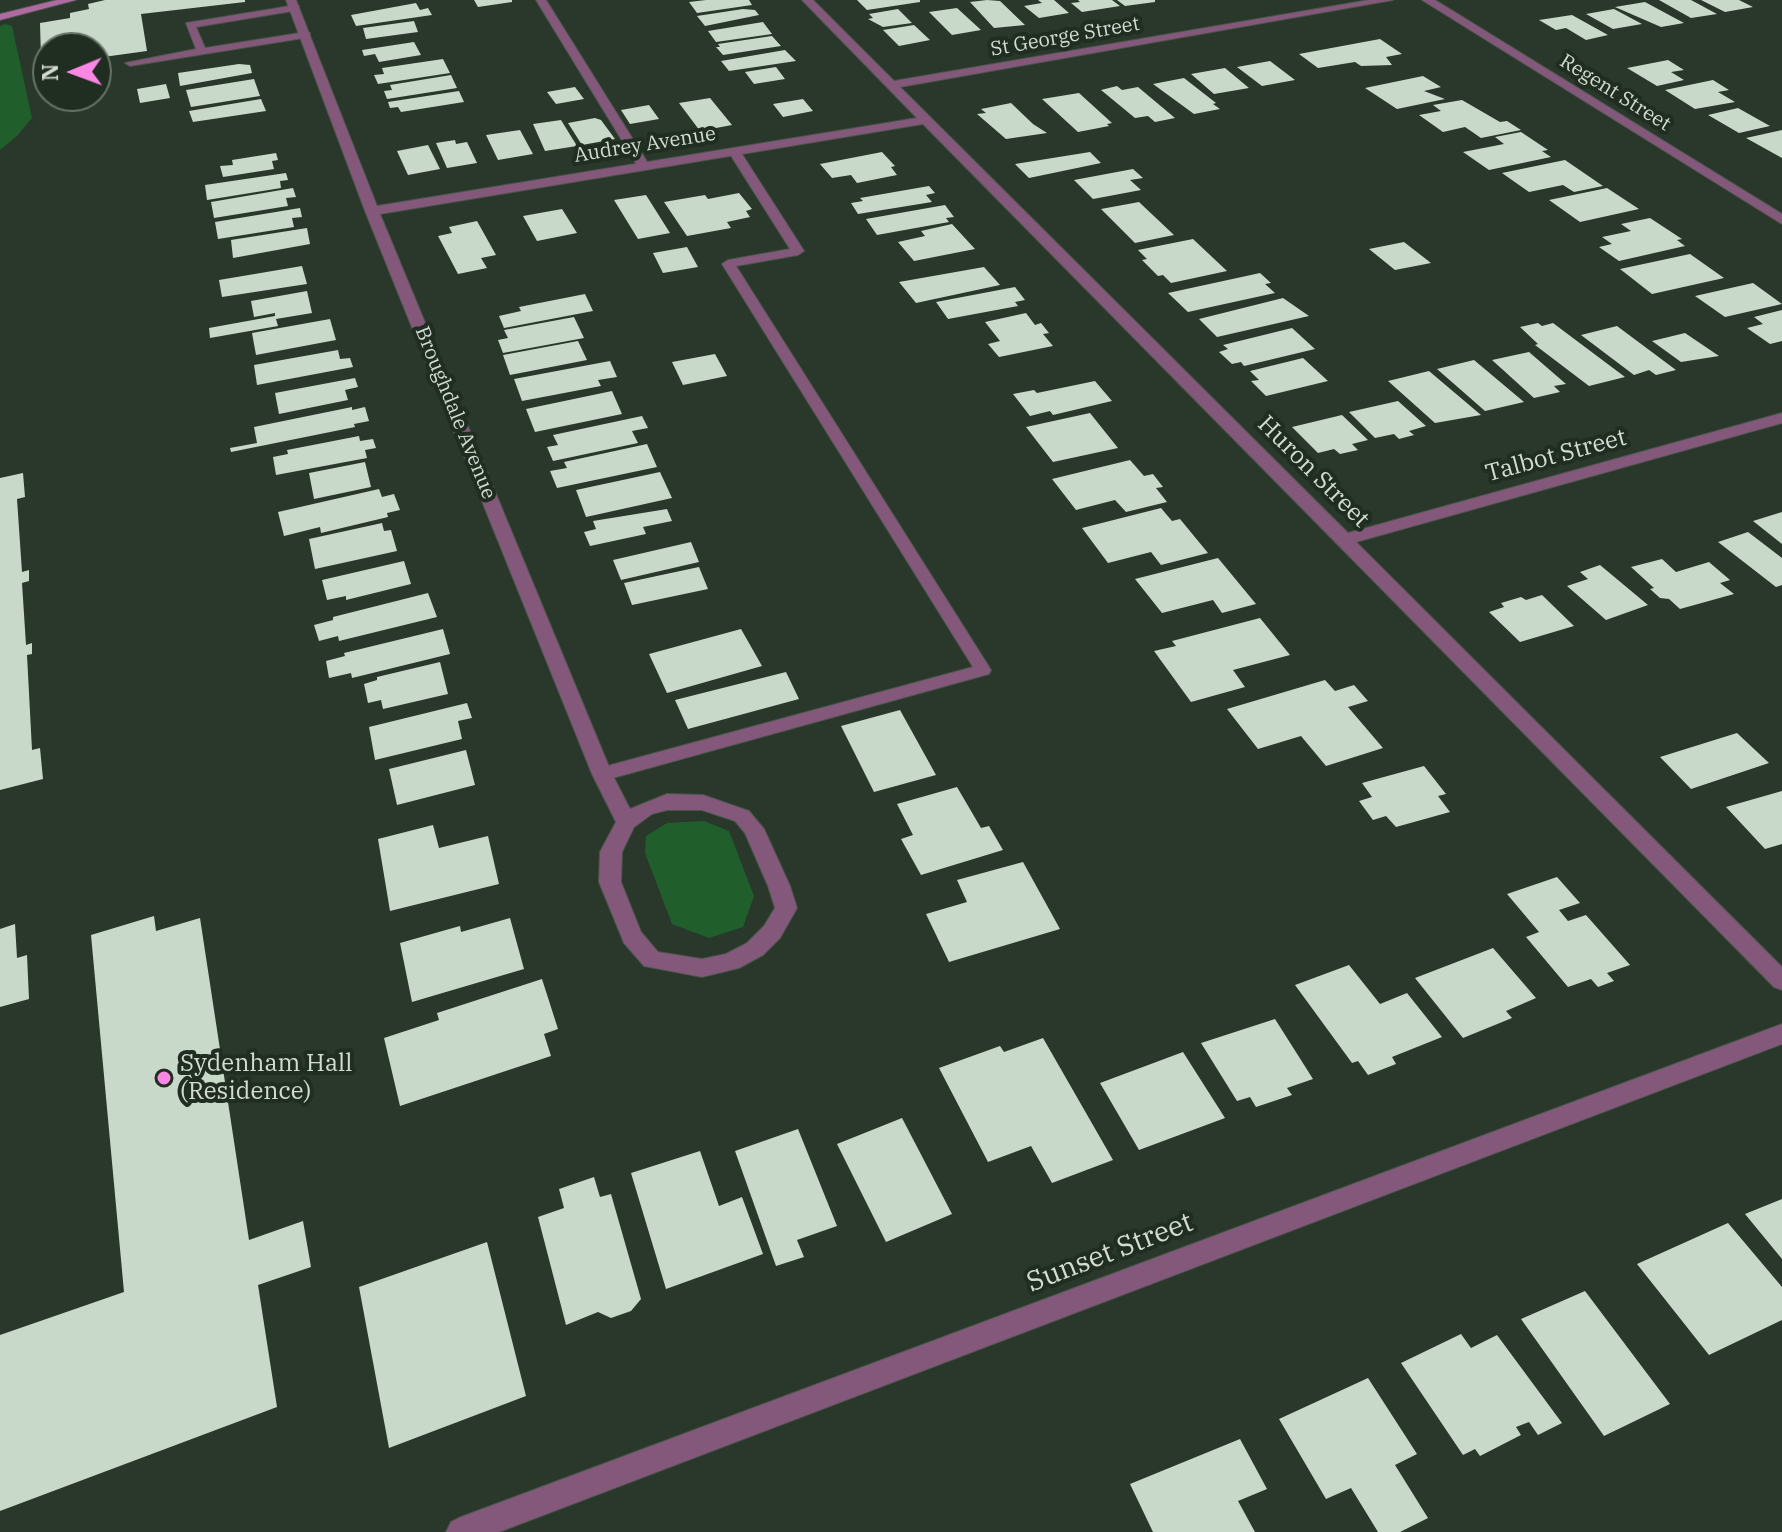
<!DOCTYPE html>
<html>
<head>
<meta charset="utf-8">
<style>
  body { margin:0 }
  #map { position:relative; width:1782px; height:1532px; overflow:hidden; background:#2a372b; font-family:"IBM Plex Serif",serif }
  canvas { display:block }
  .north { position:absolute; left:32px; top:32px; width:80px; height:80px; box-sizing:border-box; background:#202d21; border:2px solid #687368; border-radius:50%; rotate:269deg; font-size:22px; font-weight:700; line-height:32px; text-align:center; color:#d3dbd3 }
  .north::after { content:''; display:block; margin:auto; width:28px; height:36px; background:#fb87e5; clip-path:polygon(50% 0,100% 100%,50% 72%,0 100%) }
</style>
</head>
<body>
<div id="map">
<canvas width="1782" height="1532"></canvas>
<div class="north">N</div>
</div>
<script>
const g = document.querySelector('canvas').getContext('2d');
g.lineJoin = 'round';
function fill(path, color) { g.fillStyle = color; g.fill(path, 'evenodd'); }
const poly = rows => new Path2D(rows.map(r => 'M' + r).join(''));
function stroke(path, color, width, dash) { g.strokeStyle = color; g.lineWidth = width; g.lineCap = dash ? 'butt' : 'round'; g.setLineDash(dash || []); g.stroke(path); }
function label(font, color, halo, rows, align = 'center') {
  g.font = font + ' "IBM Plex Serif",serif'; g.lineWidth = 8; g.setLineDash([]); g.textBaseline = 'middle'; g.strokeStyle = halo; g.fillStyle = color; for (const [text, x, y, turn = 0] of rows) {
    g.save(); g.translate(x, y); g.rotate((+turn || 0) * Math.PI / 180); g.textAlign = isNaN(turn) ? turn : align; if (halo) g.strokeText(text, 0, 0); g.fillText(text, 0, 0); g.restore();
  }
}
fill(poly([
  [5,24,12,26,32,118,17,136,0,150,0,26],
  [704,821,729,831,754,896,743,927,709,938,672,924,645,853,646,836,667,823]
]), '#205f2c');
fill(poly([
  [105,0,245,0,245,2,141,14,147,51,96,58,96,48,48,48,48,57,41,58,40,23,70,18,70,13,89,9,88,4],
  [474,0,512,0,512,2,478,7],
  [706,0,749,0,752,5,697,13,689,2],
  [857,0,920,0,920,2,867,10],
  [987,0,1000,1,1025,25,994,28,970,2],
  [1038,0,1054,0,1069,13,1039,18,1024,6,1042,3],
  [1078,0,1112,0,1120,6,1082,12,1071,3,1080,2],
  [1117,0,1155,0,1155,2,1125,6],
  [1659,0,1691,0,1717,14,1691,18],
  [1701,0,1739,0,1753,7,1725,12],
  [1645,2,1684,23,1661,27,1615,7],
  [416,3,420,10,428,8,432,15,356,26,351,15],
  [957,8,981,30,952,35,929,12],
  [743,9,755,10,759,15,705,26,697,16],
  [898,9,912,23,883,27,868,19,873,18,869,14],
  [1614,9,1642,24,1613,29,1586,14],
  [1572,15,1608,35,1586,40,1566,28,1556,30,1539,20],
  [414,21,418,32,366,39,363,28],
  [763,22,772,34,716,42,708,31],
  [914,25,930,40,899,46,883,30],
  [772,36,781,46,723,55,716,47,720,47,718,44],
  [1380,39,1402,54,1386,57,1392,65,1361,66,1355,62,1318,68,1299,54],
  [414,42,421,55,379,62,375,54,364,56,362,50],
  [785,50,796,61,729,71,721,61],
  [443,59,450,73,378,84,374,75,384,74,382,68],
  [1668,60,1684,70,1671,72,1684,80,1657,86,1627,68],
  [1270,61,1295,80,1262,86,1237,67],
  [239,64,250,65,252,73,180,86,178,73],
  [776,67,785,79,754,84,745,72],
  [1225,68,1249,88,1214,94,1191,74],
  [451,75,457,88,387,99,384,91,392,90,390,85],
  [1423,76,1441,87,1424,91,1445,99,1397,109,1365,88],
  [1184,78,1216,103,1213,104,1220,109,1194,114,1153,84],
  [254,79,260,96,191,107,186,90],
  [1713,80,1729,90,1718,92,1735,102,1695,109,1665,90],
  [166,84,170,98,140,103,137,89],
  [1117,86,1122,90,1138,87,1175,118,1155,122,1148,116,1135,118,1101,90],
  [575,87,584,99,556,104,547,92],
  [459,91,464,102,401,112,398,107,390,108,388,102],
  [1079,93,1112,123,1107,124,1109,126,1078,132,1042,99],
  [710,98,732,125,700,131,679,103],
  [261,99,266,111,193,122,189,111],
  [803,99,813,111,783,117,773,104],
  [1462,100,1500,122,1507,121,1521,130,1481,138,1465,127,1443,132,1419,115,1441,111,1433,105],
  [1011,103,1033,124,1047,133,1006,139,977,114,986,113,981,109],
  [649,105,659,119,630,124,621,110],
  [1738,108,1770,126,1739,133,1708,115],
  [595,118,601,120,615,139,582,145,568,123],
  [561,120,577,146,545,151,533,124],
  [520,130,533,154,498,160,486,135],
  [1782,130,1782,158,1746,138],
  [1521,132,1548,150,1542,151,1551,157,1489,170,1463,152,1504,144,1495,137],
  [455,140,456,144,467,142,477,163,447,168,436,143],
  [428,145,440,169,408,175,397,151],
  [882,152,895,166,891,167,897,175,857,183,851,175,832,178,820,164],
  [1090,152,1101,163,1029,178,1015,164],
  [276,153,278,160,272,161,274,169,223,177,220,166,233,165,232,160],
  [1565,160,1603,186,1574,192,1563,185,1529,192,1502,173],
  [1133,169,1143,178,1130,180,1141,190,1093,199,1074,180],
  [286,173,288,180,280,181,281,188,207,200,205,185],
  [929,186,935,193,926,195,932,202,858,214,851,203,863,201,860,198],
  [293,188,296,197,286,198,288,206,214,218,211,202],
  [1607,188,1639,209,1580,222,1549,200],
  [739,193,752,209,746,211,750,217,727,222,731,228,687,236,664,202,705,195,708,199],
  [646,195,670,233,638,239,614,200],
  [1139,202,1174,235,1135,243,1101,209],
  [945,205,954,217,946,218,949,222,877,235,866,219],
  [300,208,302,217,292,218,294,227,218,239,215,222],
  [562,209,577,233,537,241,523,216],
  [1650,218,1682,239,1677,240,1685,246,1619,261,1599,247,1612,244,1602,237,1631,231,1621,224],
  [477,221,496,255,481,258,487,268,458,274,438,236,452,233,449,227],
  [952,224,975,249,914,261,898,242,925,236,921,231],
  [307,228,310,244,233,258,231,240],
  [1193,239,1227,271,1171,283,1163,275,1158,276,1142,260,1147,259,1138,250],
  [1404,242,1431,263,1395,270,1369,249],
  [687,247,698,267,663,273,653,253],
  [1690,254,1724,278,1652,294,1620,269],
  [302,266,307,284,222,297,219,280],
  [984,267,1000,285,916,303,899,282],
  [1260,273,1271,283,1265,284,1275,293,1188,312,1168,293],
  [1753,283,1782,304,1725,317,1695,296],
  [1015,287,1025,300,1015,302,1018,306,948,319,936,302],
  [307,291,312,313,276,319,278,326,210,338,209,328,275,316,275,313,254,317,251,301],
  [585,294,593,311,504,328,499,316,521,311,519,307],
  [1283,298,1309,316,1217,337,1199,319],
  [1782,310,1782,341,1770,344,1747,328,1763,324,1754,317],
  [1026,313,1035,325,1041,323,1049,333,1043,334,1053,346,999,357,988,344,1000,341,985,322],
  [574,317,584,338,503,353,498,340,508,338,504,330],
  [330,319,336,340,256,355,252,333],
  [1538,323,1542,326,1553,323,1625,377,1589,386,1535,345,1538,344,1520,327],
  [1617,326,1676,370,1656,375,1649,370,1634,375,1581,335],
  [1292,328,1315,349,1244,366,1241,362,1232,364,1219,352,1228,349,1223,345],
  [1685,333,1719,356,1681,362,1652,341],
  [578,341,587,360,510,375,503,355],
  [338,350,340,359,350,358,353,367,257,385,254,365],
  [1529,352,1566,384,1554,386,1560,392,1534,398,1492,360],
  [715,354,727,376,683,385,672,362],
  [1303,358,1328,381,1266,396,1251,381,1259,380,1250,371],
  [1474,360,1524,402,1485,411,1437,369],
  [610,361,617,377,598,380,601,386,522,401,514,379],
  [1429,371,1481,415,1435,423,1388,381],
  [355,378,358,387,345,390,348,400,279,414,275,393],
  [1095,381,1112,401,1053,415,1050,411,1030,416,1013,394,1034,390,1037,393],
  [612,391,622,414,535,432,526,409],
  [1398,401,1426,426,1409,431,1414,435,1399,439,1394,434,1375,438,1349,412],
  [352,407,352,410,365,407,369,421,354,424,355,427,231,452,230,448,257,443,254,427],
  [1090,413,1118,448,1053,462,1026,427],
  [1342,415,1368,440,1352,444,1358,450,1340,454,1334,449,1318,453,1292,427],
  [642,416,648,428,632,431,638,443,553,461,547,447,558,445,553,435],
  [359,436,360,441,373,439,376,448,365,450,367,458,276,475,273,457,288,454,287,450],
  [647,444,657,467,557,488,550,471,567,468,564,462],
  [1130,460,1144,476,1153,474,1163,487,1156,488,1167,502,1126,512,1115,500,1076,510,1052,479],
  [365,462,371,487,314,499,309,473],
  [660,472,672,498,586,517,576,490],
  [23,473,25,497,17,499,22,572,29,570,29,581,22,583,26,645,32,643,32,654,27,655,32,750,40,748,43,779,0,790,0,478],
  [379,489,382,497,394,494,400,510,387,513,388,517,321,533,320,527,284,536,278,512],
  [1161,508,1172,521,1180,519,1208,553,1161,565,1151,552,1108,563,1082,528],
  [667,509,672,521,643,527,646,534,590,546,584,532,596,529,593,521],
  [1782,512,1782,544,1753,521],
  [382,523,384,531,391,530,397,551,315,569,309,539],
  [1748,532,1782,558,1782,585,1776,587,1718,542],
  [691,542,699,562,621,580,613,560],
  [1218,558,1256,604,1222,613,1213,600,1162,613,1135,579],
  [1662,559,1676,572,1709,562,1730,580,1720,583,1734,594,1680,609,1669,599,1660,598,1650,589,1654,588,1631,567],
  [404,561,411,584,346,600,346,596,327,600,322,580],
  [1600,565,1648,605,1606,620,1567,586,1588,579,1580,572],
  [699,567,708,589,632,605,624,583],
  [428,593,437,617,339,641,338,636,319,641,314,625,333,620,333,617],
  [1542,595,1574,626,1520,642,1489,612,1504,607,1501,603,1521,597,1526,600],
  [1260,618,1290,655,1233,670,1245,687,1191,702,1154,651,1176,646,1172,641],
  [443,629,450,654,352,678,351,673,329,678,326,661,345,656,344,653],
  [741,629,762,666,667,693,649,654],
  [440,662,448,694,383,709,381,700,368,703,364,684,377,680,377,677],
  [786,672,799,699,688,729,675,700],
  [1325,680,1335,691,1354,685,1368,701,1348,707,1383,748,1326,766,1301,736,1258,749,1227,709],
  [467,703,472,718,458,721,462,739,375,760,369,727],
  [900,710,936,775,874,792,841,726],
  [1737,733,1769,763,1691,789,1660,757],
  [466,750,475,785,397,805,389,769],
  [1424,766,1446,794,1438,796,1450,812,1396,827,1386,816,1373,820,1359,801,1372,797,1362,783],
  [957,787,981,828,989,826,1003,850,921,875,901,839,913,835,897,804],
  [1782,791,1782,844,1765,849,1726,807],
  [433,825,439,848,488,836,499,884,390,911,378,839],
  [1023,862,1060,929,949,962,926,914,967,902,957,880],
  [1557,877,1580,903,1559,910,1568,921,1586,915,1630,965,1607,973,1614,981,1598,987,1591,979,1568,987,1526,937,1539,932,1507,894],
  [154,916,156,931,200,918,249,1240,303,1221,311,1267,258,1285,277,1407,0,1511,0,1335,124,1292,91,935],
  [510,918,524,969,412,1002,400,943,460,926,461,932],
  [15,924,17,958,27,955,29,999,0,1007,0,929],
  [1493,948,1536,998,1506,1011,1512,1018,1463,1038,1415,978],
  [1349,965,1380,1004,1407,993,1442,1037,1392,1057,1396,1064,1368,1075,1358,1061,1352,1063,1295,985],
  [542,979,558,1029,544,1034,551,1056,400,1106,384,1038,439,1020,437,1013],
  [1275,1019,1313,1079,1287,1088,1292,1095,1256,1107,1250,1097,1237,1101,1201,1043],
  [1043,1038,1113,1160,1052,1183,1031,1146,988,1162,939,1068,1000,1046,1004,1052],
  [1183,1052,1225,1118,1139,1150,1100,1083],
  [902,1118,952,1214,886,1242,837,1144],
  [798,1129,837,1226,797,1240,804,1257,776,1266,735,1151],
  [700,1151,719,1206,742,1197,763,1254,666,1289,631,1173],
  [594,1177,600,1197,611,1194,641,1299,631,1311,611,1318,598,1312,566,1325,538,1217,564,1208,559,1189],
  [1782,1199,1782,1259,1745,1214],
  [1728,1223,1782,1287,1782,1320,1709,1355,1637,1264],
  [487,1242,526,1396,389,1448,359,1287],
  [1585,1291,1670,1404,1604,1436,1521,1319],
  [1461,1334,1471,1348,1497,1335,1562,1423,1538,1435,1529,1422,1516,1427,1521,1435,1480,1456,1475,1449,1463,1455,1401,1363],
  [1368,1378,1417,1454,1395,1465,1428,1518,1400,1532,1378,1532,1351,1488,1326,1499,1279,1419],
  [1240,1439,1267,1489,1238,1501,1255,1532,1153,1532,1130,1484]
]), '#c8d9c9');
const lane = poly([
  [536,0,546,0,649,165,647,167,637,165,536,0],
  [296,5,299,6,299,10,196,27,205,48,306,32,310,33,310,37,130,66,125,63,196,49,186,23,296,5],
  [734,148,740,151,804,251,798,255,736,266,991,670,989,674,602,781,593,774,596,769,973,667,722,264,728,260,790,249,728,151,734,148]
]);
const street = poly([
  [286,0,296,0,377,206,917,118,802,0,813,0,894,81,1369,0,1393,0,900,87,1348,533,1782,413,1782,423,1356,542,1782,967,1782,990,1774,987,923,124,380,214,612,774,630,809,667,794,703,795,749,811,764,829,790,886,797,908,780,938,763,955,739,968,702,977,644,966,624,943,599,882,600,852,616,822,592,774,365,211,286,0],
  [667,810,702,810,735,821,745,833,768,886,775,908,764,926,747,943,726,954,702,959,658,952,641,932,621,882,622,852,634,827,652,814,667,810],
  [1422,0,1435,0,1782,214,1782,224,1422,0],
  [1782,1024,1782,1044,499,1532,446,1532,451,1522,461,1517,1782,1024]
]);
const secondary = poly([
  [57,0,76,0,0,20,0,14,57,0]
]);
stroke(lane, '#485549', 2);
stroke(street, '#485549', 2);
stroke(secondary, '#485549', 2);
fill(lane, '#84587a');
fill(street, '#84587a');
fill(secondary, '#b06aa2');
for (const [x, y, r, color] of [
  [164,1078,8,"#fb87e5"]
]) { const dot = new Path2D(); dot.arc(x, y, r, 0, 2 * Math.PI); g.fillStyle = color; g.fill(dot); stroke(dot, '#202d21', 3); }
label('20px', '#d3dbd3', '#202d21', [
  ["St George Street",1065,37,-10],
  ["Regent Street",1615,93,32],
  ["Audrey Avenue",645,145,-9],
  ["Broughdale Avenue",455,413,68]
]);
label('24px', '#d3dbd3', '#202d21', [
  ["Talbot Street",1556,456,-15],
  ["Huron Street",1313,472,45]
]);
label('24px', '#d3dbd3', '#202d21', [
  ["Sydenham Hall",180,1064],
  ["(Residence)",180,1092]
], 'left');
label('28px', '#d3dbd3', '#202d21', [
  ["Sunset Street",1110,1253,-21]
]);
</script>
</body>
</html>
